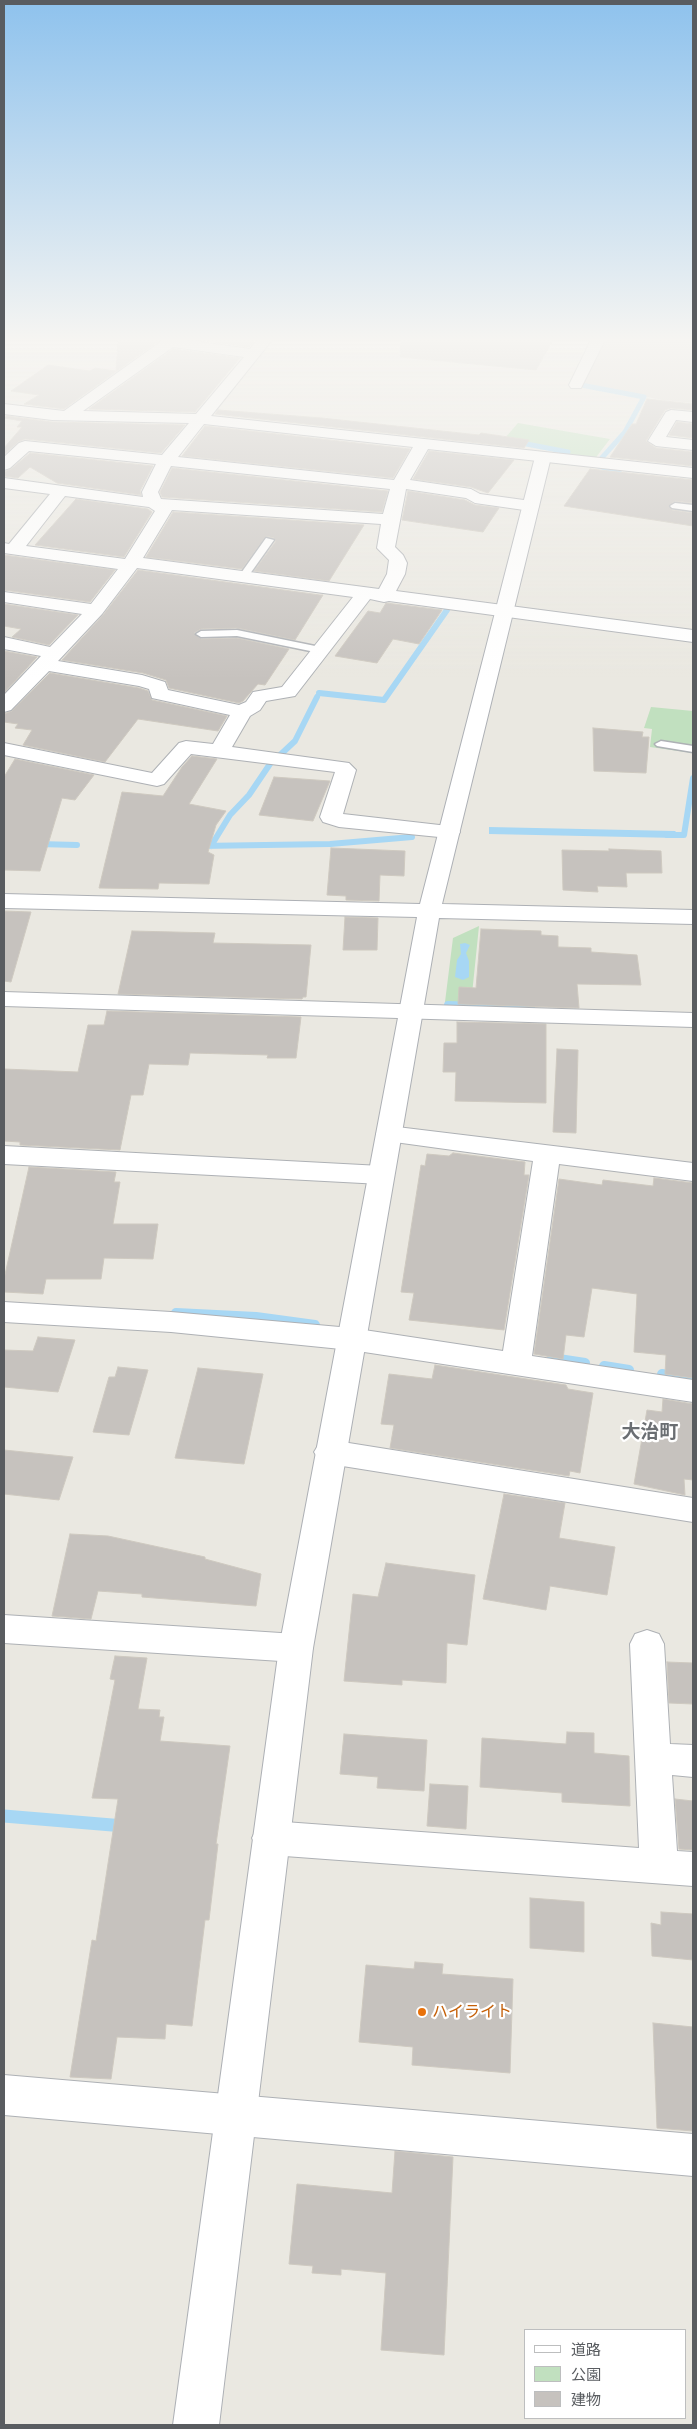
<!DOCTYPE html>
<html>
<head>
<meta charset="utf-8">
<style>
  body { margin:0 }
  #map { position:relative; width:697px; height:2429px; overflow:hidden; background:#eae8e1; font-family:Ubuntu,"Noto Sans JP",sans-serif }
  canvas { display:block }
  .frame { position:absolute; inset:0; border:5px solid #595c60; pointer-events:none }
  .legend { position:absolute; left:524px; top:2329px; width:162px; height:90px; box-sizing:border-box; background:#fff; border:1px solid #bdbebf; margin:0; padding:6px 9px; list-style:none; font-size:15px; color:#595c60 }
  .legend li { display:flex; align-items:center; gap:10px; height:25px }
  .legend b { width:25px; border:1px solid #bdbebf }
</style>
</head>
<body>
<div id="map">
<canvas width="697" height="2429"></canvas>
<div class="frame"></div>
<ul class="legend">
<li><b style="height:6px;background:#fff"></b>道路</li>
<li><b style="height:14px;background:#c1e0bf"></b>公園</li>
<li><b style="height:14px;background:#c6c2be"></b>建物</li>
</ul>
</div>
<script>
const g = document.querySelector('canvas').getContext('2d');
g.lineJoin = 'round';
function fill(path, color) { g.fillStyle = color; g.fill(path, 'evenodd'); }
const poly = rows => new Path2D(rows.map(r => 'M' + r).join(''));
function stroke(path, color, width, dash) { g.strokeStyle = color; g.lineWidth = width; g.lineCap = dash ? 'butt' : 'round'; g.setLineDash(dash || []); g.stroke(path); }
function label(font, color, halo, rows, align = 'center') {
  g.font = font + ' Ubuntu,"Noto Sans JP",sans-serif'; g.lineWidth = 4.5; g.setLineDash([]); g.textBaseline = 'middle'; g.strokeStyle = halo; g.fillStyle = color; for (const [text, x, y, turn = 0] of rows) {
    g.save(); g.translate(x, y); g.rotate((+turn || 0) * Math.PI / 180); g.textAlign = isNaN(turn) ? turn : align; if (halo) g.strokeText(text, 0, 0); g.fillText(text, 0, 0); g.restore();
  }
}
fill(poly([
  [602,340,693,340,693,403,662,400,581,384]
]), '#ddd9d2');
fill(poly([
  [518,423,610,439,594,460,566,457,569,451,504,439],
  [651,707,693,711,693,753,650,747,652,729,644,728],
  [479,926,471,1004,445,1002,453,938]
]), '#c1e0bf');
fill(poly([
  [489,827,675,831,680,836,676,836,677,838,489,834],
  [460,944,465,943,470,945,466,953,469,961,469,977,463,980,455,977,457,960,461,954]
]), '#a7d7f4');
stroke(poly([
  [581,385,644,397,625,432,599,461],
  [516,442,568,452,566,457],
  [596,465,621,474]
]), '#a7d7f4', 5);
stroke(poly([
  [319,693,384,700,447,610],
  [279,756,295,741,317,697],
  [667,835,684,835,693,778],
  [38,844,77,845],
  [200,846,330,844,412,837],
  [211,846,230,815,249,795,272,761]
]), '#a7d7f4', 6);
stroke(poly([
  [448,1005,531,1008]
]), '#a7d7f4', 8);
stroke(poly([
  [176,1313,256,1317,315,1325],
  [552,1358,585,1363],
  [604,1366,629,1370],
  [662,1374,693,1379]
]), '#a7d7f4', 10);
stroke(poly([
  [4,1816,124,1826]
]), '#a7d7f4', 13);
const building = poly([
  [118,340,160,340,64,409,24,404,39,395,11,391,48,365,90,371,95,368,116,371,118,340],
  [200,340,255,340,249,347,200,340],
  [401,340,553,340,536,370,400,357,401,340],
  [173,349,240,358,195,412,89,409,173,349],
  [647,399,693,404,693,410,671,408,665,410,646,441,656,448,693,452,693,466,610,457,632,424,636,424,647,399],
  [218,410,322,418,479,435,481,433,529,440,524,448,215,414,218,410],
  [7,416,52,422,185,425,161,453,25,439,18,442,4,455,4,448,22,427,17,427,22,421,4,418,7,416],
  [677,422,693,424,693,438,669,435,677,422],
  [205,426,410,449,393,478,182,456,205,426],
  [429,451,514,460,488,493,471,487,413,479,429,451],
  [30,453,153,466,140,491,141,495,57,483,30,467,18,478,4,476,4,472,11,469,30,453],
  [172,468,388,491,382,512,162,497,160,492,172,468],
  [590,469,693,480,693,503,675,501,668,506,672,510,693,513,693,526,564,506,590,469],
  [408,491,465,500,475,505,499,508,483,532,402,520,408,491],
  [76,499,148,509,152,512,124,557,35,545,76,499],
  [173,512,364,525,329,581,254,571,276,541,274,538,266,536,242,569,146,557,173,512],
  [4,555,115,570,90,602,4,590,4,555],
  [138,570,320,595,323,595,295,640,237,628,201,629,194,633,201,639,237,638,289,649,265,685,258,684,243,701,239,703,169,688,166,680,143,673,62,660,103,615,138,570],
  [386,603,442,610,419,644,393,639,377,663,335,656,368,611,380,613,386,603],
  [4,604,78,615,49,645,12,637,21,629,4,626,4,604],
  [4,651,37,657,4,693,4,651],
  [50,673,139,688,148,691,152,700,227,716,218,731,138,719,105,762,23,745,32,730,15,728,18,724,4,722,4,714,12,711,50,673],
  [593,728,643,732,642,737,649,737,646,773,594,771,593,728],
  [192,756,217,759,189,804,226,811,216,825,208,852,214,855,209,884,159,883,158,889,99,888,122,792,163,796,182,767,192,756],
  [15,759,94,775,75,800,62,798,40,871,4,870,4,777,15,759],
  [274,777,330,781,313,821,259,815,274,777],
  [331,848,405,851,404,876,380,875,379,901,346,900,346,896,327,895,331,848],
  [609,849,661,851,662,873,626,873,627,887,597,886,598,892,563,890,562,850,609,851,609,849],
  [4,911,31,912,11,982,4,981,4,911],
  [345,917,378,918,377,950,343,950,345,917],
  [481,929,541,931,541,935,558,936,558,947,591,948,591,952,637,955,641,985,577,984,579,1008,458,1004,459,987,476,988,481,929],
  [132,931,215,933,213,943,311,945,306,997,303,997,302,999,118,994,132,931],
  [107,1011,301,1017,296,1058,267,1058,268,1055,190,1053,188,1065,149,1064,143,1095,131,1095,120,1150,20,1145,20,1142,4,1141,4,1069,78,1072,88,1025,104,1025,107,1011],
  [457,1022,546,1024,546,1103,455,1101,456,1072,443,1072,444,1043,457,1043,457,1022],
  [557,1049,578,1050,576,1133,553,1132,557,1049],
  [453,1153,525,1162,524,1175,529,1175,504,1330,409,1320,414,1293,401,1292,421,1165,425,1166,427,1154,449,1156,453,1153],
  [29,1167,116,1172,114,1182,120,1182,113,1224,158,1224,153,1259,104,1258,101,1279,46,1279,43,1294,4,1292,4,1279,29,1167],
  [654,1178,693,1183,693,1378,665,1374,666,1355,634,1352,637,1294,592,1288,584,1337,566,1335,563,1359,534,1354,559,1179,602,1185,603,1180,653,1186,654,1178],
  [38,1337,75,1340,58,1392,4,1387,4,1350,33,1351,38,1337],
  [435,1365,566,1385,568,1389,593,1393,580,1473,570,1471,569,1476,390,1448,394,1425,381,1424,389,1374,432,1379,435,1365],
  [118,1367,148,1370,129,1435,93,1432,109,1377,115,1377,118,1367],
  [198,1368,263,1374,244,1464,175,1458,198,1368],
  [663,1399,693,1404,693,1480,684,1479,685,1495,634,1484,647,1410,662,1412,663,1399],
  [4,1450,73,1457,59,1500,4,1494,4,1450],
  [504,1494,565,1503,559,1538,615,1547,607,1595,550,1586,546,1610,483,1599,504,1494],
  [70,1534,108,1536,205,1557,205,1559,261,1574,256,1606,142,1597,142,1594,98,1591,91,1619,52,1616,70,1534],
  [386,1563,475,1575,467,1645,447,1643,446,1683,402,1680,402,1685,344,1681,353,1594,378,1597,386,1563],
  [115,1656,147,1658,138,1709,160,1710,159,1717,164,1717,160,1741,230,1746,216,1844,218,1844,209,1920,205,1920,192,2026,166,2024,165,2039,117,2037,111,2079,70,2077,92,1940,96,1941,118,1799,92,1798,115,1680,110,1679,115,1656],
  [667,1662,693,1663,693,1704,669,1703,667,1662],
  [567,1732,594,1733,594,1753,629,1756,630,1806,562,1802,562,1793,480,1787,482,1738,566,1744,567,1732],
  [344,1734,427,1740,424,1791,377,1788,378,1777,340,1774,344,1734],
  [430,1784,468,1786,466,1829,427,1826,430,1784],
  [675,1799,693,1801,693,1850,679,1849,675,1799],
  [530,1898,584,1902,584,1952,530,1948,530,1898],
  [661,1912,693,1914,693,1960,652,1956,651,1923,661,1925,661,1912],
  [415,1962,443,1964,442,1974,513,1979,510,2073,412,2065,413,2047,359,2042,366,1965,414,1969,415,1962],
  [653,2023,693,2027,693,2131,657,2128,653,2023],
  [395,2151,453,2157,444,2355,381,2350,386,2273,341,2269,341,2275,312,2273,313,2266,289,2264,297,2184,392,2193,395,2151]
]);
fill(building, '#c6c2be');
stroke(building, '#cec9c0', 1);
const lane = poly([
  [675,503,693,505,693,511,672,508,670,506,675,503],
  [266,538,274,540,247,578,241,578,239,576,266,538],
  [237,630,320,647,325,650,320,653,237,636,201,637,196,634,201,631,237,630],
  [661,741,693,746,693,752,657,746,655,744,661,741]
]);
const street = poly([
  [163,340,186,340,250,349,257,340,272,340,211,416,693,468,693,478,428,449,410,480,471,489,480,494,531,501,537,502,539,506,537,510,531,511,475,503,466,498,406,489,395,547,403,555,407,563,405,574,396,591,693,630,693,642,389,601,384,602,370,599,295,696,266,701,260,710,250,716,232,747,349,763,356,770,343,814,457,827,460,832,457,837,449,838,339,827,323,822,320,817,335,772,191,754,164,784,157,786,4,755,4,743,152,773,179,743,186,741,213,744,230,715,152,698,149,689,139,686,49,671,11,710,4,712,4,695,41,656,4,649,4,637,50,647,82,614,4,602,4,592,91,604,118,569,4,553,4,543,9,544,50,494,4,488,4,478,143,497,142,492,156,464,29,451,10,468,4,470,4,457,19,443,25,441,162,455,189,423,52,420,4,414,4,404,64,411,163,340],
  [173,347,244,357,196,414,83,411,173,347],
  [204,424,413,447,394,480,178,457,204,424],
  [171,466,390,489,383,514,161,499,158,492,171,466],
  [65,496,149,507,155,511,125,559,26,546,65,496],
  [172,510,381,524,377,548,389,560,387,574,379,589,143,558,172,510],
  [137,568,353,597,282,687,253,692,246,702,239,705,168,690,165,682,142,675,58,661,102,614,137,568],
  [591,340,605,340,581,388,571,388,569,385,591,340],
  [671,410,693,412,693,422,676,420,666,437,693,440,693,450,656,446,648,441,666,412,671,410],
  [4,992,693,1013,693,1027,4,1006,4,992],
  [389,1126,693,1163,693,1181,559,1164,532,1356,693,1380,693,1402,351,1350,171,1332,4,1322,4,1302,171,1312,351,1328,503,1351,533,1161,380,1140,376,1134,380,1128,389,1126],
  [4,1146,381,1166,391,1169,394,1175,391,1181,381,1184,4,1164,4,1146],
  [330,1440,693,1498,693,1522,330,1464,319,1460,314,1452,319,1444,330,1440],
  [4,1615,296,1634,308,1638,313,1648,308,1658,296,1662,4,1643,4,1615],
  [647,1630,659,1634,664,1644,670,1744,693,1745,693,1777,672,1775,677,1851,693,1852,693,1886,271,1855,258,1850,252,1838,258,1826,271,1821,639,1848,630,1644,635,1634,647,1630],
  [4,2075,693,2134,693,2176,4,2115,4,2075]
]);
const secondary = poly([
  [543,452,551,457,442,904,693,910,693,924,439,918,313,1648,219,2425,173,2425,279,1648,417,917,4,908,4,894,420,904,535,457,543,452]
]);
stroke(lane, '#aeb1b5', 3);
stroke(street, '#aeb1b5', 2);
stroke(secondary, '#adb0b5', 2);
fill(lane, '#fff');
fill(street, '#fff');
fill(secondary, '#fff');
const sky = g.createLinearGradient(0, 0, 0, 680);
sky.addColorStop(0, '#8ec2ed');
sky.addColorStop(0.5, '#f6f5f2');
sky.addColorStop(1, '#f6f5f200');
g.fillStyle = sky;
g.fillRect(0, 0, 697, 680);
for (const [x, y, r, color] of [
  [422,2012,5,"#e8710a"]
]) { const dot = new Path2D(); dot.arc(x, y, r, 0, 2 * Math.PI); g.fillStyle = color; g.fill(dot); stroke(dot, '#fff', 2); }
label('16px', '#c56008', '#fff', [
  ["ハイライト",432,2012]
], 'left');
label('bold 19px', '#6a6e72', '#fff', [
  ["大治町",650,1432]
]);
</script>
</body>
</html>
